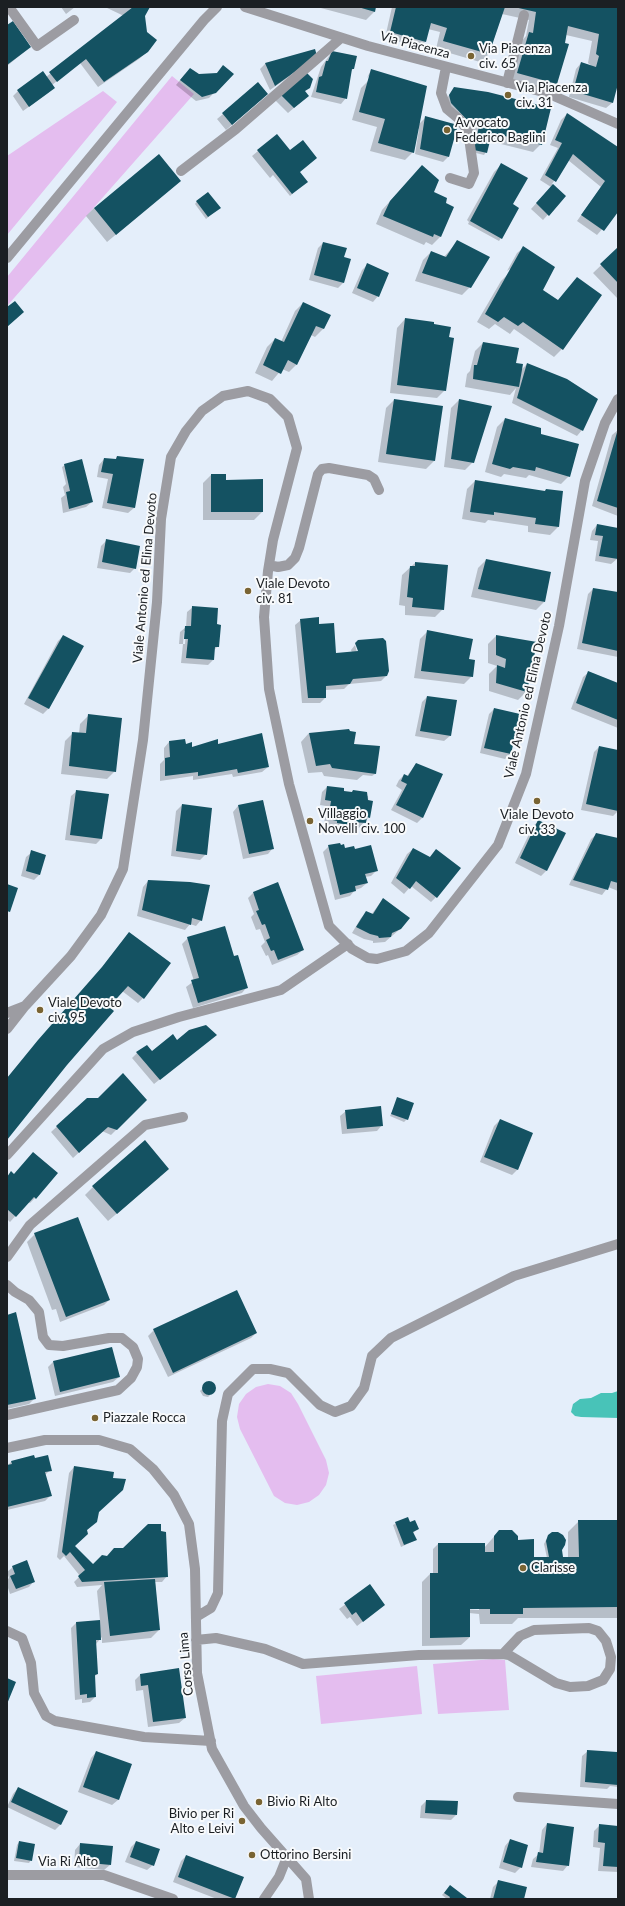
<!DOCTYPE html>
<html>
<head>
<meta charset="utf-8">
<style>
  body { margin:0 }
  #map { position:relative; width:625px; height:1906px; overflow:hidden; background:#e4eefa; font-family:Lato,sans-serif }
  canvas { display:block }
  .frame { position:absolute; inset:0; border:8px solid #1b1f23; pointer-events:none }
</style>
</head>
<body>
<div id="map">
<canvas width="625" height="1906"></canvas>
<div class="frame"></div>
</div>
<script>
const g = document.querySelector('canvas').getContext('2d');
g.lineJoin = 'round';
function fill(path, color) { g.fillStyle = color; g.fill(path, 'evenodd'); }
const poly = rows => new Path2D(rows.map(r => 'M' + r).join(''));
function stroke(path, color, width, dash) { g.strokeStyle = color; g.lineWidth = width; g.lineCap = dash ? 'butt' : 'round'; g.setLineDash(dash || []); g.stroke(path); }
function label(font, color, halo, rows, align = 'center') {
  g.font = font + ' Lato,sans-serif'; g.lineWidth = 4; g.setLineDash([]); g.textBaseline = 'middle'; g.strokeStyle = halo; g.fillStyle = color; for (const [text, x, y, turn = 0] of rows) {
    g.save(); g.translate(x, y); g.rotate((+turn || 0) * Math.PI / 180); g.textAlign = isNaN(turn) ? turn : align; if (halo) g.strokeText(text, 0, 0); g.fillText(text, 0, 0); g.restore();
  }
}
fill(poly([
  [172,76,194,94,7,306,7,277],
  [103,91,117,102,7,235,7,156],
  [268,1384,280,1386,291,1393,298,1404,326,1460,329,1473,326,1485,319,1495,309,1502,297,1505,285,1503,274,1496,240,1429,237,1417,239,1404,246,1394,256,1387],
  [493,1659,505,1660,509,1710,438,1714,433,1664],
  [417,1666,422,1714,321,1724,316,1676]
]), '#e4bdef');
fill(poly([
  [618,1391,618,1418,581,1417,575,1416,571,1412,573,1404,580,1399,591,1398,601,1393,612,1393]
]), '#48c3b8');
fill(poly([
  [61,7,75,7,66,14],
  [105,7,149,7,144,15,147,52,139,59,98,87,80,63,52,85,54,88,48,93,23,111,13,96,18,91,46,77,124,16],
  [317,7,375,7,374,12,366,20],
  [392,7,618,7,618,80,612,103,606,108,569,97,576,69,581,63,593,67,588,63,592,41,566,35,557,84,548,92,510,81,521,42,526,36,529,20,502,14,489,54,480,62,436,49,440,32,428,29,425,42,419,47,385,38],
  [7,26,30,47,7,66],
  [314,51,290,76,270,90,260,69,265,64],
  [332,52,353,69,350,72,346,98,341,104,311,97,321,67],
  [223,66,232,74,209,98,196,101,176,85,185,74,216,74],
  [371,70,418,125,426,117,448,157,443,162,415,154,419,129,417,128,413,152,405,160,370,151,377,127,352,120,361,88,373,76,371,74,367,78],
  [454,88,541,144,533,152,489,141,486,152,484,155,472,152,475,138,471,136,445,101],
  [464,120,474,123,474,125,464,122],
  [304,91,302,101,288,113,275,100,280,95],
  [262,99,226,130,217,119,223,114],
  [567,114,618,148,618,211,597,235,577,221,601,187,568,160,552,184,565,196,543,220,531,209,551,187,540,180,558,148,550,145,561,120],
  [258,151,299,173,304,184,290,196,273,175,270,178,252,156],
  [502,164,512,205,501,238,499,241,468,224,469,222,467,220,494,172],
  [414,175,445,204,452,207,440,237,432,245,426,242,424,245,376,224,382,210],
  [180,181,107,242,86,216,94,208],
  [197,201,217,210,206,219,195,204],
  [457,242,470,287,462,295,415,281,423,260,431,252,444,257],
  [323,243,343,258,350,260,343,283,338,288,309,280,318,248],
  [523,248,542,290,562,349,554,357,514,329,510,334,495,324,489,329,477,322,501,281,510,272,510,269,507,271,517,253],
  [618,249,618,299,593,273],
  [367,265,378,296,373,302,352,293,362,270],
  [303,303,329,316,323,329,315,337,311,335,297,364,289,372,282,369,272,381,255,373,267,347,275,339,281,342,295,311],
  [405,319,433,324,445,390,437,398,390,393,397,328],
  [483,343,515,364,520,371,527,364,582,430,577,436,512,403,516,388,510,395,465,387,467,374,470,371,475,351],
  [394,400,434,461,426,469,378,462,386,408],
  [459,400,473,462,465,470,444,467,451,408],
  [505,419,540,434,569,476,561,484,529,475,526,478,504,474,501,477,485,472,497,427],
  [618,430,618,516,592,506,612,435],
  [117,457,143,460,134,508,128,513,102,508,108,479,97,477,99,465,104,459,115,460],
  [65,465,92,502,86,507,63,513,61,498,65,495,63,487,66,484,62,467],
  [211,475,225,481,262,512,254,520,203,520,203,483],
  [475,481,543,492,546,490,562,492,558,527,550,535,528,532,528,526,488,520,485,523,462,519,467,489],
  [597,525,618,529,618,552,617,559,611,564,595,561,598,541,590,540,592,531],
  [106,541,135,568,130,573,97,568,101,546],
  [486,560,544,602,536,610,471,597,478,568],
  [415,563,443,609,435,617,405,615,405,606,399,605,402,575],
  [593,589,618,594,618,657,577,649,588,594],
  [193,607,216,625,218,646,214,650,213,660,208,665,181,663,183,644,179,644,180,632,186,627,187,612],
  [184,631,186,631,185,644,183,644],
  [301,620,318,625,335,654,352,653,351,650,355,645,358,656,360,656,357,645,355,645,359,641,387,675,381,681,349,684,344,689,325,690,325,698,320,703,302,703,295,625],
  [428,631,468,660,472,676,464,684,414,678,420,639],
  [63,636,82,647,48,709,43,714,24,704,58,641],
  [496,636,536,643,526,692,518,700,489,691,489,674,497,666,488,663,488,644],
  [589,672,618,684,618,728,571,709,583,677],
  [427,697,456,701,450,736,444,741,415,736,422,702],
  [494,709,510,754,505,759,480,753,489,714],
  [88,716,115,771,107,779,61,774,65,741,73,733,79,734,80,724],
  [309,733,352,745,379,746,375,774,372,776,363,775,357,780,324,776,322,772,308,773,301,742],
  [184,740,185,745,192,748,217,745,268,767,262,772,233,777,232,774,193,780,193,776,160,781,160,764,164,760,164,748,169,742],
  [599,747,618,751,618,811,613,816,581,810,594,752],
  [416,764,441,775,422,818,417,823,391,810,402,790,396,786,399,780,404,775,407,776],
  [327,787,343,792,351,793,353,791,368,796,369,817,359,828,347,827,344,830,332,828,332,826,324,825,326,806,320,805,322,792],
  [77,791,101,839,96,844,65,840,71,796],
  [263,801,273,848,268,854,243,859,233,812,238,806],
  [182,805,206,854,200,860,171,856,176,811],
  [539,821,546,871,541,876,515,863,533,826],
  [597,834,618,839,618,891,608,887,602,895,569,885,591,839],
  [329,846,377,870,371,876,365,877,367,883,361,888,355,890,350,896,335,900,323,852],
  [413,849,429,858,436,850,436,897,431,902,411,886,404,894,391,883,407,854],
  [32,852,40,874,34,880,21,876,26,857],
  [148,881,201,920,196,926,190,924,185,930,137,916,143,887],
  [253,893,303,950,297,955,272,965,268,955,266,956,261,946,265,942,260,929,256,930,251,917,254,914,248,898],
  [383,899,400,929,385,942,373,943,373,941,364,939,352,933,361,918,366,913,371,915],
  [129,933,143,998,138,1003,122,991,108,1007,66,1065,7,1138,7,1078,97,974],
  [188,938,233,957,247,987,242,993,193,1008,186,987,194,981,182,944],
  [215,1035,154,1084,132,1058,137,1053,152,1052,177,1041],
  [87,1099,146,1100,111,1135,102,1131,73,1158,51,1132],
  [398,1099,407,1119,404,1122,390,1116],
  [346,1111,382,1125,377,1131,342,1134,340,1116],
  [500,1120,532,1133,517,1170,512,1175,480,1162,494,1126],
  [12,1173,35,1198,30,1203,28,1202,10,1222,7,1219,7,1177],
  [160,1177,108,1221,85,1195,93,1187],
  [35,1234,109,1300,104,1305,60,1322,56,1309,52,1310,27,1242],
  [236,1291,256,1333,251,1338,168,1377,148,1336,154,1330],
  [7,1316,35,1398,29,1404,7,1409],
  [53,1362,119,1377,113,1382,55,1396,48,1367],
  [208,1383,215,1386,214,1391,208,1397,203,1396,200,1391],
  [35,1459,50,1470,45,1475,50,1496,45,1501,7,1510,7,1466,11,1462],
  [74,1467,98,1512,96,1521,86,1531,74,1546,93,1565,167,1576,162,1582,155,1582,159,1630,151,1638,102,1643,102,1637,96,1644,97,1674,94,1677,95,1697,90,1702,82,1703,82,1699,75,1700,71,1628,76,1623,100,1621,97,1591,102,1585,77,1587,74,1582,80,1576,64,1556,60,1560,57,1557,69,1473],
  [407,1518,410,1523,417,1529,413,1533,416,1540,401,1547,393,1525],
  [579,1521,618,1521,618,1618,518,1618,512,1624,480,1624,479,1614,469,1613,470,1637,461,1645,422,1646,422,1582,430,1574,433,1574,433,1549,438,1544,484,1548,499,1531,517,1541,533,1558,547,1558,544,1544,548,1536,561,1550,560,1558,568,1558,568,1532],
  [479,1608,479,1610,458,1609],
  [13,1567,34,1581,29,1587,10,1594,7,1585,7,1580,9,1578,7,1572],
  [370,1586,384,1605,357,1626,350,1617,347,1619,339,1609],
  [178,1669,185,1718,179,1723,148,1727,143,1690,136,1691,135,1680,140,1675],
  [588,1751,618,1762,618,1787,610,1786,607,1789,580,1787,582,1756],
  [96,1752,131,1765,118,1800,112,1805,78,1792,91,1758],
  [18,1788,66,1811,60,1825,55,1830,7,1807,13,1794],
  [426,1801,456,1815,451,1820,420,1818,421,1806],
  [547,1824,568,1865,563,1871,531,1867,533,1859,539,1854,542,1830],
  [600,1825,618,1827,618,1872,598,1871,600,1848,593,1847,594,1831],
  [510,1840,521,1867,515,1873,499,1868,505,1846],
  [19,1842,31,1860,29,1863,14,1861,17,1845],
  [136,1842,153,1865,147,1870,125,1862,131,1847],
  [80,1844,110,1865,104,1870,74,1867,75,1850],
  [186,1856,235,1898,217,1899,173,1882,181,1861],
  [499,1881,523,1899,490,1899,493,1887],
  [450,1886,465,1899,447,1899,442,1895]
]), '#0003');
fill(poly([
  [133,7,150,7,145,16,147,32,157,40,148,52,104,82,86,59,57,82,49,72],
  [358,7,376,7,375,12],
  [396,7,505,7,489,54,443,41,447,28,431,23,426,42,390,32],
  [514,7,618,7,618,84,613,103,573,91,581,62,596,67,599,56,596,54,599,34,568,26,565,43,569,44,557,84,517,73,529,32,533,33,536,12],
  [13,21,31,47,7,65,7,25],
  [315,49,317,56,275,86,265,63],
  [332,51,357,56,354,69,352,69,347,99,316,92,319,77,322,76,326,61,328,61],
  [223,65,234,74,216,93,202,97,180,80,190,68,199,74,217,73],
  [371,69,427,86,414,153,378,143,385,119,359,112],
  [43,71,55,88,29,107,17,90],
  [306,72,313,79,310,88,305,91,309,96,294,108,280,94],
  [258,82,268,94,232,125,222,113],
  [454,87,488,92,551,108,542,145,492,133,487,153,474,150,479,126,469,122,451,103,449,95],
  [567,113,618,147,618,212,604,231,581,215,605,181,573,154,556,182,545,175,562,143,555,140],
  [425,116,458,125,449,157,420,149],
  [277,134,290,150,303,140,317,158,300,172,308,182,292,194,257,150],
  [159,154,181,181,116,235,94,208],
  [501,163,528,178,513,204,519,208,502,239,470,221],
  [422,165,439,180,434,192,447,198,446,203,454,207,441,237,434,234,433,237,383,216,390,201],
  [553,184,566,196,549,216,536,203],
  [208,192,221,208,208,217,196,201],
  [457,240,490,257,471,288,422,273,431,251,446,257],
  [323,242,347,248,344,257,351,259,344,283,314,275],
  [523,246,555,267,543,290,558,300,577,277,602,295,563,350,523,322,518,326,504,317,498,322,485,314],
  [618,247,618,283,600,264],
  [367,263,389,273,379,297,357,288],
  [15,301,24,312,7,327,7,307],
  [303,302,331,315,324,329,316,326,297,365,288,360,281,374,263,365,275,338,284,342],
  [405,318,434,322,434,324,451,327,449,337,454,338,446,391,397,385],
  [483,342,519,348,516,363,523,364,519,387,473,379,474,365,477,365],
  [527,363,567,379,598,399,583,431,517,398],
  [394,399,443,406,435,461,386,454],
  [459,399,492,406,474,463,451,459],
  [505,418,541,428,541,434,579,444,570,477,536,467,535,471,513,467,510,469,492,464],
  [618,429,618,508,597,501],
  [117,456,144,459,135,508,107,503,113,474,101,472,104,458,116,459],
  [82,459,93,502,69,509,66,492,70,491,64,464],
  [211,474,226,474,226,480,263,479,263,512,211,512],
  [475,480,545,491,546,489,563,491,559,527,535,524,536,518,494,512,494,515,470,512],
  [597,524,618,528,618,559,599,556,603,536,595,535],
  [106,539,140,546,136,569,102,562],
  [486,559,551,572,545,602,478,589],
  [415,562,448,565,444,610,412,607,413,598,407,597,410,566,415,566],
  [593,588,618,592,618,651,582,643],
  [192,606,218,608,217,624,221,625,219,647,215,647,214,660,186,658,188,639,184,639,185,626,191,626],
  [319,617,319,624,334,623,336,653,358,651,355,643,358,640,383,638,386,641,389,671,387,676,353,679,350,684,326,686,326,698,308,698,300,619],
  [427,630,473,639,469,659,475,660,473,677,421,671],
  [63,635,84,646,49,709,28,698],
  [496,635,537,642,527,692,496,683,497,665,505,668,506,659,496,655],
  [588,671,618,683,618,720,576,703],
  [427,696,457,700,451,736,420,731],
  [494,708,520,714,511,754,484,748],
  [88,714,122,718,116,772,69,766,72,732,86,733],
  [349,729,350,731,356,732,354,744,380,746,376,774,332,768,330,764,316,766,309,733],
  [262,733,269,767,238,773,237,769,198,776,198,772,165,776,165,758,170,757,169,741,185,739,186,744,192,742,192,747,218,739,218,744],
  [599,746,618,750,618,811,586,804],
  [416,763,443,774,423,818,396,805,407,784,401,781,404,774,408,776],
  [327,786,344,788,344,791,352,792,353,790,367,792,368,800,373,801,370,818,367,817,366,823,351,822,350,825,337,823,337,821,328,819,331,801,325,800],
  [76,790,109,794,102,839,70,835],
  [263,800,274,849,249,854,238,805],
  [182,804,212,808,207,855,176,851],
  [538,820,566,833,547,871,520,858],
  [596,833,618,838,618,883,611,881,608,890,573,880],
  [340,843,341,845,344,844,345,848,354,846,355,849,371,845,378,871,365,874,368,883,355,886,356,891,340,895,328,845],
  [413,848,430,857,436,849,461,868,437,898,416,881,410,889,396,878],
  [31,850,46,855,40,875,26,871],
  [148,880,190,882,210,885,202,921,192,918,191,925,142,910],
  [278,882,304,950,278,960,274,950,271,951,266,940,270,938,265,924,262,925,256,911,259,910,253,892],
  [7,884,18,888,10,912,7,911],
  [383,898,410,918,401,929,392,933,391,937,379,938,378,936,370,934,356,927,366,911,373,914],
  [225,926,234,956,238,955,248,988,198,1003,191,980,199,978,187,937],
  [129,932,171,963,144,999,128,986,109,1007,114,1011,67,1065,7,1140,7,1078,38,1040,102,967],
  [206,1025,217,1035,160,1080,136,1052,147,1045,152,1051,173,1034,177,1040,189,1030],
  [123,1073,147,1100,117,1130,108,1127,79,1153,56,1126,87,1098,98,1098],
  [397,1097,414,1103,408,1120,391,1114],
  [381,1106,383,1126,347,1129,345,1110],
  [500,1119,533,1133,518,1170,484,1157],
  [145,1140,169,1169,117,1214,92,1186],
  [33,1152,58,1173,36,1199,34,1197,16,1217,7,1209,7,1177,11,1171,14,1174],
  [78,1217,110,1300,66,1317,34,1233],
  [237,1290,257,1333,173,1373,153,1329],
  [16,1312,36,1399,7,1405,7,1315],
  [112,1347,120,1377,60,1392,53,1361],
  '202 1388a7 7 0 1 1 14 0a7 7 0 1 1-14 0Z',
  [34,1455,35,1458,48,1455,52,1471,45,1472,52,1496,7,1507,7,1465,12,1464,11,1461],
  [74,1466,114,1472,113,1478,126,1479,123,1490,99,1512,97,1522,87,1530,88,1534,75,1546,93,1564,102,1555,107,1556,114,1548,123,1548,148,1524,161,1524,161,1531,166,1532,168,1577,82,1582,78,1576,85,1570,70,1552,66,1556,62,1552],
  [408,1517,410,1522,415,1520,419,1529,413,1532,417,1540,404,1545,395,1522],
  [578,1520,618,1520,618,1607,523,1608,523,1614,490,1614,490,1609,470,1609,470,1637,430,1638,430,1573,438,1573,438,1543,485,1543,485,1552,494,1552,494,1536,499,1530,512,1530,518,1536,518,1540,534,1539,534,1557,549,1557,546,1541,548,1535,552,1532,558,1532,563,1535,566,1540,565,1545,562,1550,563,1557,579,1557],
  [27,1560,35,1582,16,1589,10,1576,15,1574,12,1566],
  [155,1579,160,1630,110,1636,104,1582],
  [370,1584,385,1605,363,1622,356,1612,352,1615,344,1603],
  [100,1620,101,1640,96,1640,98,1674,95,1675,96,1697,87,1698,87,1694,80,1695,76,1622],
  [179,1668,186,1718,153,1722,148,1685,141,1686,140,1674],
  [7,1678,16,1682,7,1704],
  [587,1750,617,1752,618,1785,585,1782],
  [96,1751,132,1764,119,1800,83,1787],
  [18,1787,68,1811,61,1825,11,1802],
  [426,1800,458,1801,457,1815,425,1813],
  [547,1823,574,1827,569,1866,536,1862,538,1852,543,1853],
  [599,1824,618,1826,618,1867,603,1866,605,1843,598,1842],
  [510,1839,528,1845,522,1868,503,1862],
  [19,1841,35,1844,32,1861,16,1858],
  [136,1841,160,1849,154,1866,130,1857],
  [80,1843,113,1846,111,1865,79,1862],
  [186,1855,244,1877,235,1899,178,1877],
  [498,1880,527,1887,524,1899,493,1899],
  [450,1885,467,1898,466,1899,449,1899,450,1897,444,1893]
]), '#145262');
stroke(poly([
  [9,7,37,46,74,20],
  [245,7,368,46,547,93,618,124],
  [446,67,441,93,447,109,459,119,468,131,474,173,469,184,450,178],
  [507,83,524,15],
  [181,171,236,129,341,38],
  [7,258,204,20,217,7],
  [269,565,278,567,288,565,295,558,299,548,318,474,322,469,329,468,368,475,374,479,379,490],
  [7,1013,25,1006],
  [7,1029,25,1006,71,956,101,915,123,869,143,740,157,602,161,519,171,457,186,431,202,411,223,396,248,391,270,399,288,417,297,448,273,540,268,571,264,617,269,689,289,784,329,926,352,949,368,958,377,959,406,951,429,933,498,845,526,774,559,626,585,481,605,423,618,399],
  [7,1155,103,1049,133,1032,179,1017,281,990,348,944],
  [7,1257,30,1225,145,1125,183,1117],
  [7,1285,15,1292,29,1300,39,1312,43,1337,49,1345,63,1346,109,1338,122,1338,133,1347,138,1359,137,1367,131,1378,118,1390,7,1415],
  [7,1448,45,1440,99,1440,130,1449,153,1469,174,1495,189,1524,195,1569,197,1673,212,1749,244,1806,261,1828,306,1879,309,1899],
  [196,1617,211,1608,218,1593,222,1421,228,1394,253,1369,270,1369,288,1373,320,1405,335,1412,351,1406,364,1388,372,1356,391,1338,514,1276,618,1244],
  [7,1631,22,1638,31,1663,34,1693,46,1716,55,1721,144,1737,211,1741],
  [196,1640,216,1638,265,1649,303,1664,419,1655,503,1654,509,1655,556,1683,570,1687,588,1686,603,1680,610,1669,611,1657,606,1641,598,1631,589,1628,534,1630,520,1636,503,1654],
  [518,1797,618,1804],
  [7,1875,104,1875,173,1899],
  [264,1899,279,1877,287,1857]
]), '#9c9ca2', 10);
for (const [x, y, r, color] of [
  [471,56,4,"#796433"],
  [508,95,4,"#796433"],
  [447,130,4,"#796433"],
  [248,591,4,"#796433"],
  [537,801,4,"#796433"],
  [310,821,4,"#796433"],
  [40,1010,4,"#796433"],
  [95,1418,4,"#796433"],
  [523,1568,4,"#796433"],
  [259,1802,4,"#796433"],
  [242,1821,4,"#796433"],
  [252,1855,4,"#796433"]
]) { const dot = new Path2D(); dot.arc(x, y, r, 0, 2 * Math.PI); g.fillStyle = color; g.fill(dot); stroke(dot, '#f8fafc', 1.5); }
label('13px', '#1b1f23', '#f8fafc', [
  ["Via Piacenza",415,45,15],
  ["Viale Antonio ed Elina Devoto",145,578,-85],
  ["Viale Antonio ed Elina Devoto",528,695,-77],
  ["Corso Lima",186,1664,-95],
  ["Via Ri Alto",68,1862]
]);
label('13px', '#1b1f23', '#f8fafc', [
  ["Via Piacenza",479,49],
  ["civ. 65",479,64],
  ["Via Piacenza",516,88],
  ["civ. 31",516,103],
  ["Avvocato",455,123],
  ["Federico Baglini",455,138],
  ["Viale Devoto",256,584],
  ["civ. 81",256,599],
  ["Villaggio",318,814],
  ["Novelli civ. 100",318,829],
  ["Viale Devoto",537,815,"center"],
  ["civ. 33",537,830,"center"],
  ["Viale Devoto",48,1003],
  ["civ. 95",48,1018],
  ["Piazzale Rocca",103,1418],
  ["Clarisse",531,1568],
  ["Bivio Ri Alto",267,1802],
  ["Bivio per Ri",234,1814,"right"],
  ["Alto e Leivi",234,1829,"right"],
  ["Ottorino Bersini",260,1855]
], 'left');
</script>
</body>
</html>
